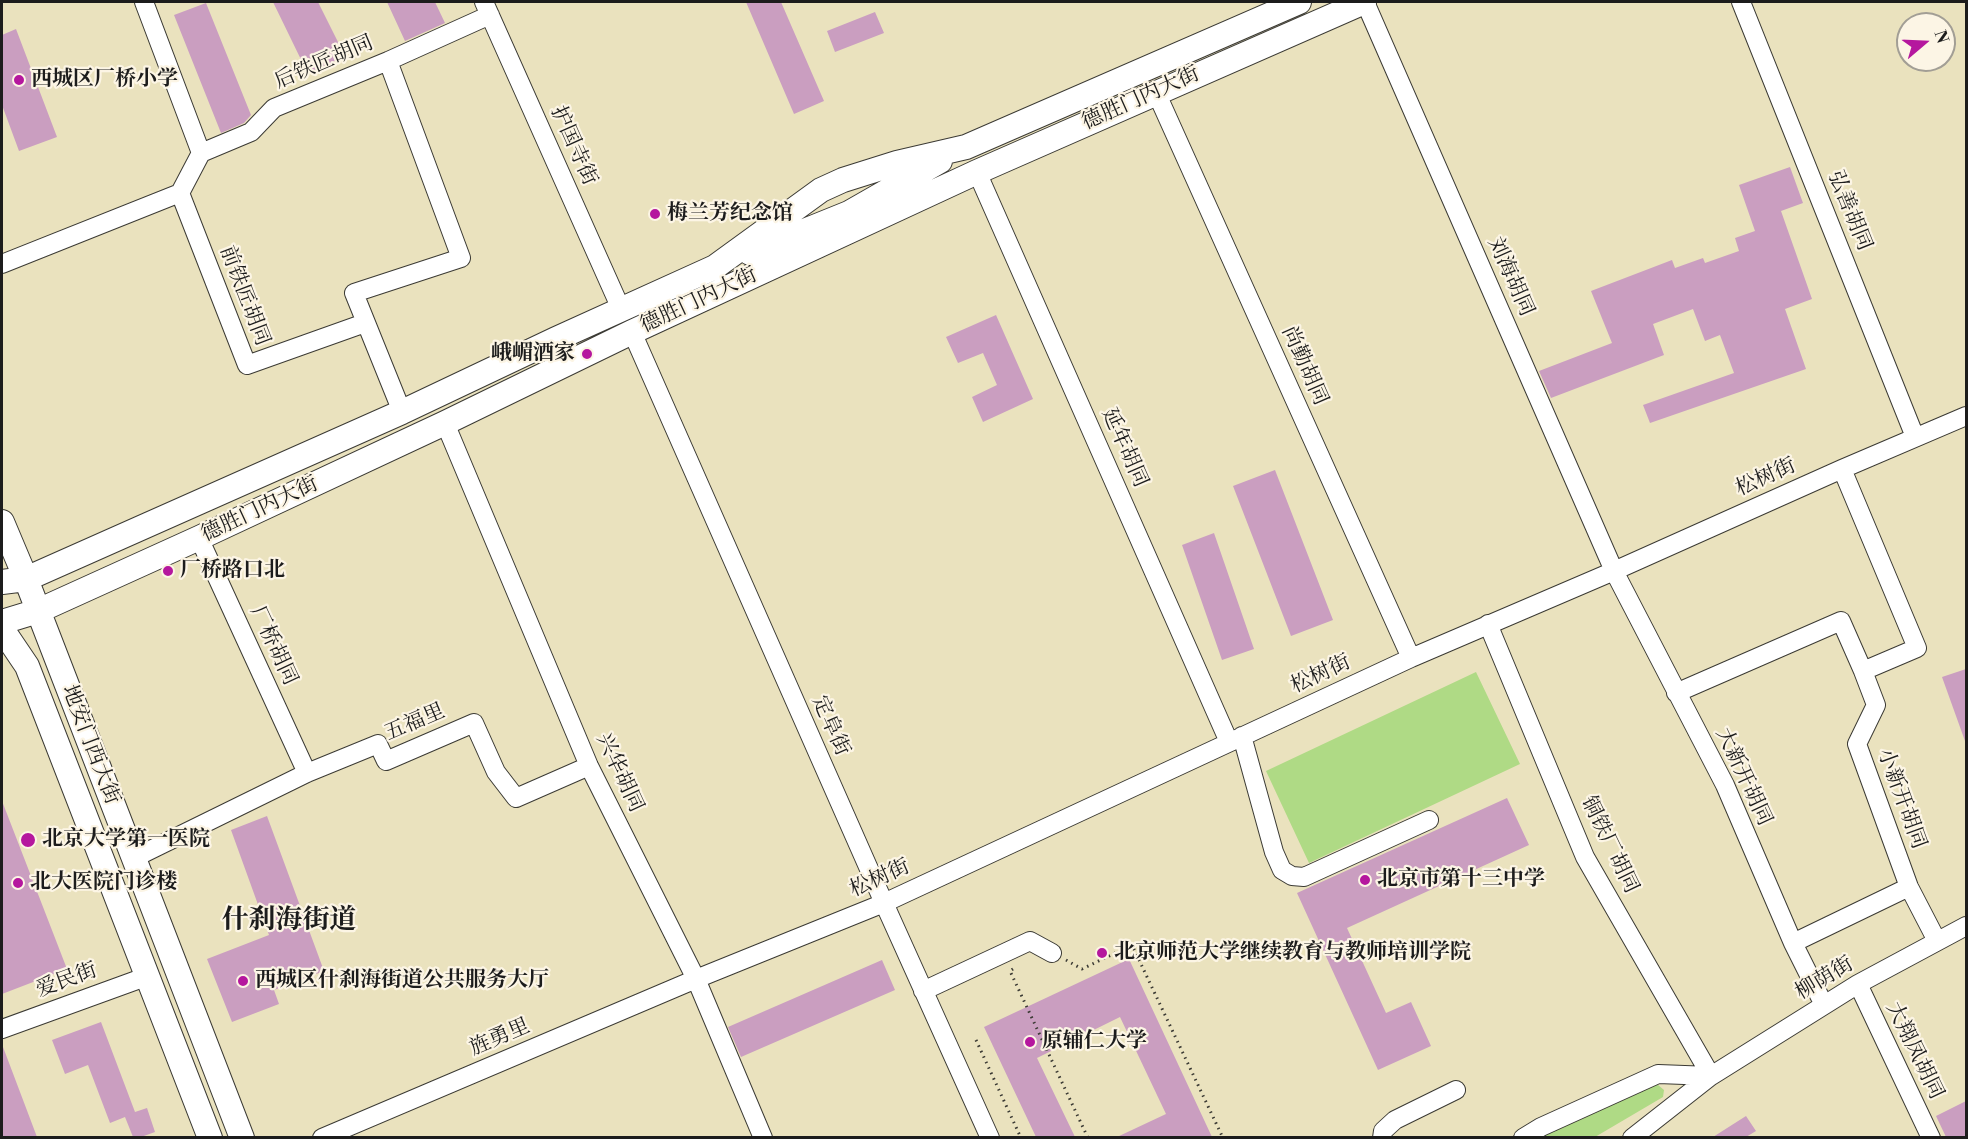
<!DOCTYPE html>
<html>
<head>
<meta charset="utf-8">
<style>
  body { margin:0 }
  #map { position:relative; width:1968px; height:1139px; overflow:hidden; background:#eae2be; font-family:"Libre Bodoni",serif }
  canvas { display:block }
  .frame { position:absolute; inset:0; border:3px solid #1c1c1c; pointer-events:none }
  .north { position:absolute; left:1896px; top:12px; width:60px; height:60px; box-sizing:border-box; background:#fcf5e5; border:2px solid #a29e95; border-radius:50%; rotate:71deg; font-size:16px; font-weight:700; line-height:24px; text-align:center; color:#1c1c1c }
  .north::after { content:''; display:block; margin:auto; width:21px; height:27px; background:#b5179e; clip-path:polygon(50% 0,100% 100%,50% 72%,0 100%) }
</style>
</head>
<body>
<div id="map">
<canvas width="1968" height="1139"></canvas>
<div class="frame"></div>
<div class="north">N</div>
</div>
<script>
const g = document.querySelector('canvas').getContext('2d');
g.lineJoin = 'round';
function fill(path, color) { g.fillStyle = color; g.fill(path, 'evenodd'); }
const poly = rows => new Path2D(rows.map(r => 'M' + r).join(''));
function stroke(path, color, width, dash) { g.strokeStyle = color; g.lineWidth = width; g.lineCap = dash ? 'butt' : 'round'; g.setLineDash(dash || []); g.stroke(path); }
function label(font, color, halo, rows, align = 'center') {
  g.font = font + ' "Libre Bodoni","Noto Serif SC",serif'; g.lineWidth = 4.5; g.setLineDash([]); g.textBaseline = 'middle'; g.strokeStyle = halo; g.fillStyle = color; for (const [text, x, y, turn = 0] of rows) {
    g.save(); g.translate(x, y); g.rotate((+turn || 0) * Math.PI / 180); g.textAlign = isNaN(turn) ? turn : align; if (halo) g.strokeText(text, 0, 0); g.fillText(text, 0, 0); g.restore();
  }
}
fill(poly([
  [1476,672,1520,764,1309,863,1266,771],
  [1657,1084,1664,1090,1663,1097,1595,1137,1544,1137,1542,1134,1638,1088]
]), '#afda85');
fill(poly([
  [273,2,318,2,345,56,308,74],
  [387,2,435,2,445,23,405,41],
  [746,2,781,2,824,101,794,114],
  [206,3,251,115,244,123,221,133,174,15],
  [875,12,884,33,835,52,827,31],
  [16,29,57,137,19,151,2,105,2,35],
  [1790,167,1803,203,1781,211,1812,299,1785,309,1806,369,1650,423,1643,405,1734,373,1720,335,1705,341,1693,309,1653,324,1664,355,1551,398,1539,371,1612,343,1591,291,1672,260,1675,268,1703,258,1705,263,1739,251,1735,238,1755,231,1739,185],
  [996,315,1033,399,983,422,972,397,997,385,983,353,958,363,946,337],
  [1275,470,1333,620,1291,636,1233,486],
  [1214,533,1254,649,1222,660,1182,545],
  [1966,669,1966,740,1965,741,1942,677],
  [1507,798,1529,845,1347,928,1386,1013,1411,1002,1431,1046,1378,1070,1297,893],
  [2,801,67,969,2,994],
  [267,816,324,971,274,990,279,1004,232,1022,207,959,269,935,231,830],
  [1129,959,1212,1137,1117,1137,1166,1114,1120,1017,1037,1058,1075,1137,1036,1137,984,1027],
  [882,960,895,990,741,1057,728,1027],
  [101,1022,135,1112,147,1108,155,1132,141,1137,133,1137,125,1117,110,1123,88,1065,65,1074,52,1040],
  [2,1047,3,1047,37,1137,2,1137],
  [1966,1101,1966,1137,1946,1137,1936,1116],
  [1746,1116,1756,1131,1746,1137,1713,1137]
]), '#ca9ec0');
const minor = poly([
  [144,2,201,153],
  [484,2,621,309],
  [1365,2,1614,571,1725,785,1793,943,1824,1005],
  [1741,2,1915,437],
  [388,61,461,258,354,293,402,412],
  [1156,92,1411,658],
  [977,172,1229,742],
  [180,193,247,365,365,323],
  [2,264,180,193,201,153,251,132,274,108,388,61,490,15],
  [632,332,884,903,990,1138],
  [445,423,589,766,696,979,763,1138],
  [1842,469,1917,648,1863,671,1876,705,1857,744,1909,887,1937,941],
  [199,538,307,773],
  [1488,624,1585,857,1711,1076],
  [1676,693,1841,621,1863,671],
  [1242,736,1274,852,1282,870,1292,876,1304,877,1429,820],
  [134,858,307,773,378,744,386,761,474,723,496,772,516,798,589,766],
  [1793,943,1909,887],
  [1858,984,1931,1138],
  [923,991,1030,941,1052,953],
  [2,1029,148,976],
  [322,1138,696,979,884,903,1411,658,1614,571,1842,469,1966,416],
  [1382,1138,1383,1131,1395,1120,1456,1090],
  [1523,1138,1541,1127,1658,1074,1711,1076],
  [1632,1138,1711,1076,1858,984,1966,926]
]);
const major = poly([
  [750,253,849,213,940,161],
  [2,522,26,579,242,1138],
  [2,582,26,579,402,412,556,339,715,267,821,190,843,180,897,163,966,147,1299,2],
  [2,622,38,611,199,538,445,423,632,332,977,172,1364,2],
  [2,629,27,666,210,1138]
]);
stroke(minor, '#3b3a34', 20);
stroke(major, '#3b3a34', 26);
stroke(poly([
  [1066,960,1082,969,1132,945,1223,1138],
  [1013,969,1010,971,1088,1138],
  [976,1040,1021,1138]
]), '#3b3a34', 3, [1.5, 4.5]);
stroke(minor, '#fff', 18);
stroke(major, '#fff', 24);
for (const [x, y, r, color] of [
  [19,80,6,"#b5179e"],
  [655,214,6,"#b5179e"],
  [587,354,6,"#b5179e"],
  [168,571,6,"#b5179e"],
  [28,840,8,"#b5179e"],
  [1365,880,6,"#b5179e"],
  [18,883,6,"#b5179e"],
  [1102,953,6,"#b5179e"],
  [243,981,6,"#b5179e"],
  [1030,1042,6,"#b5179e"]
]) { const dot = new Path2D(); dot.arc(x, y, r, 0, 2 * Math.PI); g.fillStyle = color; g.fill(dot); stroke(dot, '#fcf5e5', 2); }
label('21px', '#1c1c1c', '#fcf5e5', [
  ["后铁匠胡同",324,63,-23],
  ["德胜门内大街",1141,99,-24],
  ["护国寺街",573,146,66],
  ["弘善胡同",1849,211,68],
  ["刘海胡同",1510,277,66],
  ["前铁匠胡同",244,296,69],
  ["德胜门内大街",699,301,-25],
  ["尚勤胡同",1304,366,66],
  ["延年胡同",1124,448,66],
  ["松树街",1766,478,-24],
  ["德胜门内大街",260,510,-25],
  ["厂桥胡同",273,646,65],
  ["松树街",1321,675,-25],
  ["五福里",415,723,-23],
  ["定阜街",830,726,66],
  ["地安门西大街",90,745,69],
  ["兴华胡同",619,773,65],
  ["大新开胡同",1743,777,65],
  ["小新开胡同",1901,799,70],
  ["铜铁厂胡同",1609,845,64],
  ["松树街",880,879,-24],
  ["柳荫街",1825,979,-31],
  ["爱民街",67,981,-20],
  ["旌勇里",500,1038,-23],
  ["大翔凤胡同",1914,1051,64]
]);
label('bold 21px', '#1c1c1c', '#fcf5e5', [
  ["西城区厂桥小学",31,80],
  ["梅兰芳纪念馆",667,214],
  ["峨嵋酒家",575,354,"right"],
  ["厂桥路口北",180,571],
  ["北京大学第一医院",42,840],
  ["北京市第十三中学",1377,880],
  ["北大医院门诊楼",30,883],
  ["北京师范大学继续教育与教师培训学院",1114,953],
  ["西城区什刹海街道公共服务大厅",255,981],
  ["原辅仁大学",1042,1042]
], 'left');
label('bold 27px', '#1c1c1c', '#fcf5e5', [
  ["什刹海街道",289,922]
]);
</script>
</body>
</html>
